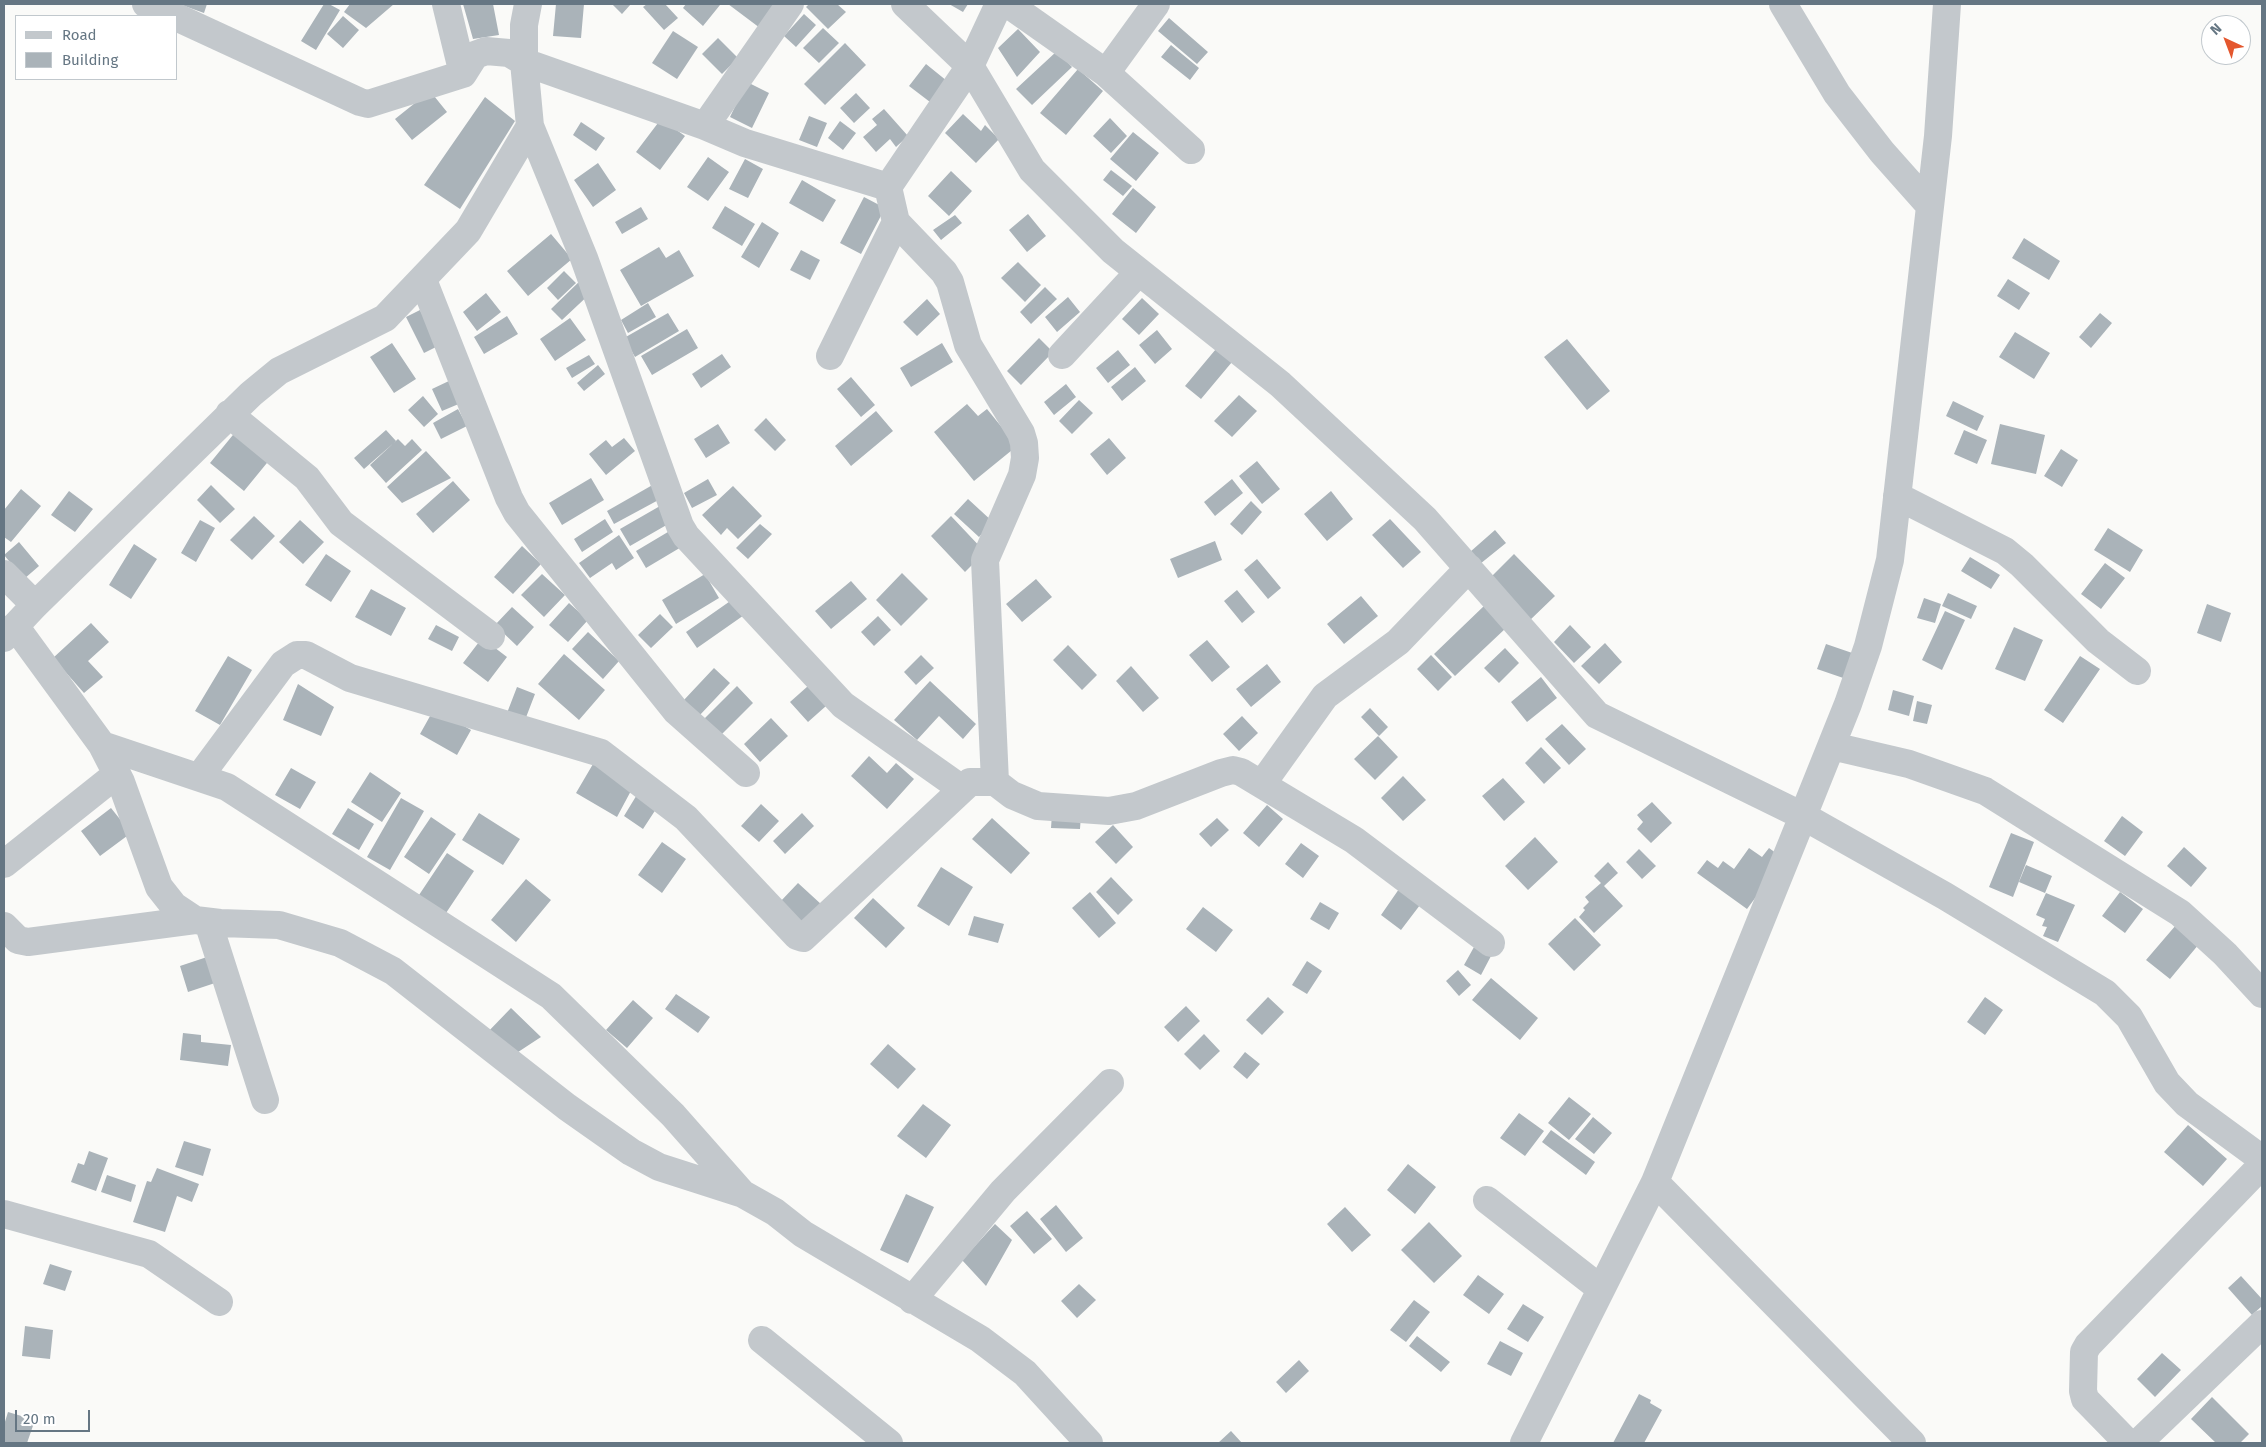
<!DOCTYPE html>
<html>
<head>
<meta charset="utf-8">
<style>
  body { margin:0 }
  #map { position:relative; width:2266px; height:1447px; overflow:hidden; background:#fafaf8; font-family:"Fira Sans",sans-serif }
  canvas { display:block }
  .frame { position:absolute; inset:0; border:5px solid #657683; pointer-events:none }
  .legend { position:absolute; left:15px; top:15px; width:162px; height:65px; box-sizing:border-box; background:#fff; border:1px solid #c1c8cd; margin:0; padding:6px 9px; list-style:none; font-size:15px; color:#657683 }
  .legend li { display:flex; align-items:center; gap:10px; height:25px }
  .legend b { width:25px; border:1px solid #c1c8cd }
  .north { position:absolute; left:2201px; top:15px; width:50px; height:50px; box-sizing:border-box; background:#fff; border:1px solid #c1c8cd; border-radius:50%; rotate:317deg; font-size:14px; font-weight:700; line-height:20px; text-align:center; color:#657683 }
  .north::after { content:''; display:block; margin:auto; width:18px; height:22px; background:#e4572e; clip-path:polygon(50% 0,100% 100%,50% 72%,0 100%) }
  .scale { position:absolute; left:15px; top:1410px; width:75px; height:22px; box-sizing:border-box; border:2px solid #657683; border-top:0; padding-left:6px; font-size:15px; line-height:18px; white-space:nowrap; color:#657683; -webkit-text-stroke:4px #fff; paint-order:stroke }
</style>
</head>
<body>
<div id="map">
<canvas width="2266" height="1447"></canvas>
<div class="frame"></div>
<ul class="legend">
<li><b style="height:6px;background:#c3c8cc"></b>Road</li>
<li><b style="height:14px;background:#aab3b9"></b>Building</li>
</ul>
<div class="north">N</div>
<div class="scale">20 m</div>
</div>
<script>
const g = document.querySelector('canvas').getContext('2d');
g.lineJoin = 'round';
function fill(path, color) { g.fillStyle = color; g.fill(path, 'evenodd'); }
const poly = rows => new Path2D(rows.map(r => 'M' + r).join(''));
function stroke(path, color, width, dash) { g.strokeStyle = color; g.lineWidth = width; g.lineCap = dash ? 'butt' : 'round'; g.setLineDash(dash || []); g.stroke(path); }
fill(poly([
  [179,4,207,4,204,13],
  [324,4,329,4,340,10,316,50,301,41],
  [350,4,394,4,366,28,344,12],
  [463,4,493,4,499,35,473,39],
  [556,4,584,4,581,38,553,36],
  [612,4,631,4,622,14],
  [647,4,665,4,678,18,664,30,643,7],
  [686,4,718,4,720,5,703,26,683,8],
  [728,4,772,4,776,7,760,28],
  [809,4,837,4,846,12,828,29,806,7],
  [949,4,968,4,963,12],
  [804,14,816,25,796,47,784,36],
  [343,16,359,30,343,48,327,34],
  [1169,18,1208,52,1197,64,1158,31],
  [823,28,839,43,819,63,803,48],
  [1018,29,1040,52,1017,77,998,48],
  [673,31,698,47,677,79,652,63],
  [718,38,738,58,722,74,702,54],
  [845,43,866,65,825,105,804,84],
  [1171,45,1199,68,1190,80,1161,57],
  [1057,51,1072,67,1032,105,1016,89],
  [926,64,947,81,930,102,909,86],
  [1078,69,1103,91,1066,135,1040,113],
  [747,82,769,93,752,128,730,117],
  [430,91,447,112,412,140,395,119],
  [856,93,870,108,854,123,840,108],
  [485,97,515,121,460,209,424,185],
  [884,109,908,136,896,147,890,139,876,152,863,137,877,125,872,119],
  [963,114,981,131,985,125,999,139,976,163,945,133],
  [809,116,827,123,817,147,799,140],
  [1110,118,1127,136,1111,153,1093,136],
  [661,119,685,136,660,170,636,152],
  [840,121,856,133,843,150,828,138],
  [581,122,605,138,596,151,573,135],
  [1133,132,1159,153,1136,181,1110,159],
  [708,157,729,172,708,201,687,187],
  [745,159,763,169,748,198,729,189],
  [598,163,616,190,593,207,574,180],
  [1111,170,1132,186,1123,196,1103,180],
  [951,171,972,191,949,216,928,196],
  [802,180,836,200,823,222,789,203],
  [1133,188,1156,207,1136,233,1112,214],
  [864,197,885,208,861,254,840,243],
  [725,206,755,224,742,246,712,228],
  [641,207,648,219,622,234,615,222],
  [1028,214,1046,236,1027,252,1009,230],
  [955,215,962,223,941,240,933,230],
  [762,222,779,233,759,268,741,257],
  [551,234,572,259,528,296,507,271],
  [2024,238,2060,261,2049,280,2012,258],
  [659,247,666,258,679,250,694,276,641,306,620,270],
  [801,250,820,260,810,280,790,270],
  [1018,262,1041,285,1025,302,1001,278],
  [564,271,576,283,558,300,547,288],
  [583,278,594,290,562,320,551,309],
  [2008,279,2030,293,2019,310,1997,296],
  [1045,287,1057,299,1031,324,1020,312],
  [486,293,501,312,477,331,463,312],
  [1068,297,1080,312,1057,332,1045,317],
  [1142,298,1159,314,1139,335,1122,319],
  [927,299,940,314,917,336,903,322],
  [648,303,656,317,628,333,621,320],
  [420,310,438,346,424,353,406,317],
  [668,313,679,331,635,357,624,338],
  [2100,313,2112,323,2091,348,2079,337],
  [507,316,518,334,484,354,474,337],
  [570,318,586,340,555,361,540,339],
  [687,329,698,348,652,375,641,356],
  [1157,330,1172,349,1155,364,1139,345],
  [2015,332,2050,353,2034,379,1999,357],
  [1039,338,1053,352,1021,385,1007,371],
  [1567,339,1610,391,1587,410,1544,357],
  [392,343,416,379,394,393,370,357],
  [942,343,953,362,911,387,900,368],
  [1216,349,1232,362,1201,399,1185,386],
  [1118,350,1130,365,1108,383,1096,368],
  [722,354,731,367,701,388,692,374],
  [589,355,595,364,572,378,566,368],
  [598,365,605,374,584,391,577,383],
  [1135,367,1146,381,1122,401,1111,387],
  [851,377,875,405,861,417,837,389],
  [451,380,461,403,442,411,432,389],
  [1066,384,1076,397,1054,415,1044,402],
  [1239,395,1257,411,1232,437,1214,421],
  [423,396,438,414,424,427,408,410],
  [1079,400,1093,413,1072,434,1059,421],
  [1953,401,1984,416,1977,431,1946,416],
  [967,404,978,416,987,409,1017,446,974,481,934,432],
  [458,409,467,426,441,439,433,423],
  [876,411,893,431,851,466,835,446],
  [766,418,786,440,775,451,754,430],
  [718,424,730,443,706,458,694,439],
  [2000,424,2045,435,2036,474,1991,464],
  [237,430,271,458,244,491,210,463],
  [386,430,396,441,364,469,354,458],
  [1964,430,1987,440,1977,464,1954,454],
  [624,438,635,451,606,475,589,454,606,440,612,447],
  [1109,438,1126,458,1107,475,1090,454],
  [398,439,405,446,412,439,422,450,386,483,370,465],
  [2061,449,2078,460,2062,487,2044,476],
  [426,451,451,478,402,503,387,487],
  [1257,461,1280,489,1262,504,1239,476],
  [591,478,604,500,562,525,549,503],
  [708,479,717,495,692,508,684,493],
  [1232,479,1243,493,1215,516,1204,502],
  [453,481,470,500,433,533,416,514],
  [656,483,664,497,614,524,607,511],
  [211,485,235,509,220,523,197,500],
  [733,486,762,516,738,539,727,528,721,535,702,515],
  [21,489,41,506,11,542,4,537,4,510],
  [69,491,93,509,75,532,51,515],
  [1331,491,1353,519,1327,541,1304,514],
  [968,499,993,522,979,537,954,514],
  [1251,501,1262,512,1242,535,1230,524],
  [660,506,670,523,630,546,620,529],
  [254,516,275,536,252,560,230,540],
  [951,516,985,552,965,572,931,536],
  [605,519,613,532,582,552,574,539],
  [1390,519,1421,552,1403,568,1372,535],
  [200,520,215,528,196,562,181,553],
  [300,520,324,542,303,564,279,542],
  [760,524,772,534,748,559,736,548],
  [678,526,688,543,646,568,636,551],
  [2108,528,2143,550,2130,572,2094,550],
  [1495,530,1506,543,1480,564,1470,552],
  [619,535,634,558,616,570,612,563,590,578,579,563],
  [1215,541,1222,560,1178,578,1170,559],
  [19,542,39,566,24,579,4,555],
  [134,544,157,559,131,599,109,585],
  [522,546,541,564,513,594,494,577],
  [326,554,351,571,331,602,305,585],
  [1514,554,1555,596,1528,622,1488,580],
  [1970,557,2000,575,1991,589,1961,571],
  [1257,559,1281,588,1268,599,1244,570],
  [2105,563,2125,578,2101,609,2081,594],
  [902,573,928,599,901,626,876,600],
  [542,574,565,595,544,617,521,595],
  [705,574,719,598,676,624,662,600],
  [1036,579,1052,597,1022,622,1006,604],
  [851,581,867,599,831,629,815,611],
  [371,589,406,608,391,636,355,617],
  [1237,590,1255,612,1242,623,1224,601],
  [1948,593,1977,606,1971,619,1942,606],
  [1361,596,1378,616,1344,644,1327,624],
  [736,597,747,613,697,648,686,632],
  [1924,598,1941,604,1935,623,1917,618],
  [569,603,588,620,568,642,549,625],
  [2207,604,2231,613,2221,642,2197,633],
  [1485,605,1506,628,1455,676,1434,654],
  [512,607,534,627,517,646,495,625],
  [1945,611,1965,620,1942,670,1922,660],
  [660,614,673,627,651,648,638,635],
  [878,616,891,630,874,646,861,632],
  [91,623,109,642,88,661,103,677,84,693,53,658],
  [436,625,459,637,452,651,428,639],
  [1570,625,1591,647,1574,663,1554,642],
  [2014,627,2043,640,2025,681,1995,669],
  [588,632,619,661,603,679,572,649],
  [482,638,507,657,488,682,463,663],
  [1207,640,1230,667,1212,682,1189,655],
  [1605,643,1622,662,1599,684,1581,666],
  [1826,644,1861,656,1852,681,1817,669],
  [1068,645,1097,675,1082,690,1053,660],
  [1505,648,1519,663,1499,683,1484,668],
  [564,654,605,690,579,720,538,684],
  [921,655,934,668,916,685,904,672],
  [1431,655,1452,677,1438,691,1417,669],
  [228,656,252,670,220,725,195,711],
  [2080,656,2100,669,2063,723,2044,710],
  [1267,664,1281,682,1251,707,1236,689],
  [1131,666,1159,698,1143,712,1116,681],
  [714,668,730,683,699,716,683,701],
  [1541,677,1557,698,1527,722,1511,702],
  [930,681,976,724,963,739,939,716,917,740,894,720],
  [298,684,334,707,321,736,283,720],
  [737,686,753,703,721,735,704,719],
  [808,686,826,706,808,722,790,702],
  [517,687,535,694,525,720,507,713],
  [1893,690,1914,696,1909,716,1888,710],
  [1917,701,1932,705,1927,724,1913,721],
  [1370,708,1388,727,1379,736,1361,717],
  [434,709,471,730,457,755,420,734],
  [1242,716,1258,733,1239,751,1223,734],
  [771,718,788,736,760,762,744,744],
  [1562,724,1586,749,1569,765,1545,739],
  [1378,736,1398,757,1375,780,1354,759],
  [1541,747,1561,768,1544,784,1525,763],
  [869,756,887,773,896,763,914,779,887,809,851,776],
  [593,764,633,787,617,817,576,793],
  [291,768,316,782,300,809,275,795],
  [370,772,401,793,382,822,351,802],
  [1403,776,1426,800,1403,821,1381,798],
  [1503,778,1525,802,1504,821,1482,796],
  [638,793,658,806,643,829,624,816],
  [401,798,424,811,390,870,367,857],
  [1652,802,1672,823,1651,843,1637,829,1643,822,1637,815],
  [761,804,779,821,759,842,741,826],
  [1267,805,1283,819,1259,847,1243,833],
  [111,808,131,833,100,856,81,831],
  [348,808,374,824,359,850,332,834],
  [479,813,520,839,503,865,462,840],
  [802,813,814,826,785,854,773,841],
  [1052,814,1081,815,1080,829,1051,828],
  [2122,816,2143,832,2125,856,2104,841],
  [431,817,456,834,429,874,404,857],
  [992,818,1030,853,1011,874,972,839],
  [1217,818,1229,830,1211,847,1199,834],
  [1113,825,1133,847,1116,864,1095,842],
  [2011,833,2034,842,2013,897,1989,887],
  [1535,837,1558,862,1528,890,1505,866],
  [662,842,686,859,662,893,638,875],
  [1301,843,1319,856,1303,878,1285,864],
  [2184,847,2207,868,2191,887,2167,866],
  [1749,848,1762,857,1769,848,1784,859,1747,909,1697,873,1707,860,1718,868,1723,861,1734,869],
  [1639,849,1656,866,1642,879,1626,862],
  [447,853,474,871,444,916,417,898],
  [1608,862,1618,873,1604,886,1623,906,1594,933,1579,917,1585,910,1583,908,1589,902,1585,897,1601,883,1594,876],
  [2026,865,2052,876,2045,893,2019,882],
  [941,867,973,887,949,926,917,906],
  [1111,877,1133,900,1118,915,1096,892],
  [526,879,551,900,516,942,491,920],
  [798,883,822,905,804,924,780,902],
  [1399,889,1420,905,1401,930,1381,915],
  [1090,892,1116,923,1099,938,1072,908],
  [2120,892,2143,909,2125,933,2102,916],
  [2046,893,2075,905,2058,942,2043,936,2047,927,2042,926,2045,919,2036,915],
  [873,898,905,928,886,948,854,918],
  [1320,902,1339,913,1329,930,1310,919],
  [1203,907,1233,930,1216,952,1186,929],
  [974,916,1004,924,998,943,968,935],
  [1575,918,1601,945,1574,971,1548,944],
  [2176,925,2199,944,2170,979,2146,960],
  [1474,947,1491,956,1481,975,1464,965],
  [213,955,221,981,188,992,180,966],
  [1307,961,1322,971,1307,994,1292,985],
  [1458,970,1471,985,1459,996,1446,981],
  [1491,978,1538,1018,1520,1040,1472,1000],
  [676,994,710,1017,698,1033,665,1009],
  [1268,997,1284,1012,1262,1035,1246,1020],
  [1985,997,2003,1010,1985,1035,1967,1022],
  [633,1000,653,1018,627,1048,606,1030],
  [1186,1006,1200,1021,1178,1042,1164,1027],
  [511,1008,541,1037,512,1056,484,1036],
  [183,1033,201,1035,201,1042,231,1045,228,1066,180,1060],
  [1204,1034,1220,1051,1200,1070,1184,1054],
  [888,1044,916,1069,898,1089,870,1064],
  [1245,1052,1260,1064,1247,1079,1233,1067],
  [1569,1097,1591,1114,1569,1140,1548,1123],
  [923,1104,951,1125,926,1158,897,1136],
  [1519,1113,1544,1131,1525,1156,1500,1138],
  [1593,1117,1612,1133,1594,1154,1575,1139],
  [2188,1125,2227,1159,2203,1186,2164,1152],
  [1551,1130,1595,1162,1586,1175,1542,1142],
  [184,1141,211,1149,203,1176,175,1167],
  [89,1151,108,1158,96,1191,71,1182,78,1163,84,1165],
  [1408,1164,1436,1187,1415,1214,1387,1190],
  [157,1168,199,1184,192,1202,177,1196,165,1232,133,1222,147,1181,151,1182],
  [107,1175,136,1185,131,1202,101,1192],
  [906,1194,934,1207,908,1263,880,1250],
  [1056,1205,1083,1238,1066,1252,1040,1219],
  [1345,1207,1371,1235,1352,1252,1327,1224],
  [1027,1211,1052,1239,1034,1254,1010,1226],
  [1429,1222,1462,1256,1434,1283,1401,1250],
  [995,1224,1012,1240,986,1286,962,1260],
  [50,1264,72,1271,65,1291,43,1284],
  [1478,1275,1504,1294,1489,1314,1463,1295],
  [2241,1276,2262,1299,2262,1306,2252,1315,2228,1288],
  [1079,1284,1096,1300,1077,1318,1061,1301],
  [1414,1300,1430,1312,1406,1342,1390,1330],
  [1523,1304,1544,1317,1528,1342,1507,1329],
  [25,1326,53,1330,50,1359,22,1356],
  [1417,1336,1450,1362,1441,1372,1409,1346],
  [1500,1341,1523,1353,1511,1376,1487,1364],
  [2162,1353,2181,1370,2155,1397,2137,1379],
  [1299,1360,1309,1371,1286,1393,1276,1382],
  [1639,1394,1651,1400,1650,1403,1662,1410,1644,1443,1613,1443],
  [2212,1397,2249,1434,2240,1443,2216,1443,2191,1419],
  [8,1412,35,1420,27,1443,4,1443,4,1425],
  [1231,1431,1242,1443,1218,1443]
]), '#aab3b9');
stroke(poly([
  [146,4,175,16],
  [446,4,463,74],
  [905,4,970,66,1032,170,1113,251,1280,384,1425,519,1597,715,1803,816,1655,1182,1524,1443],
  [1008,4,1106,73,1191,150],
  [1783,4,1837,94,1882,152,1930,206],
  [1947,4,1938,136,1890,560,1868,646,1848,704,1803,816,1945,896,2105,993,2129,1017,2167,1083,2187,1104,2262,1159],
  [176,17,360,102,368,104,463,74,475,55,486,51,509,53,524,62,705,126,745,143,888,187,970,66,999,4],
  [1106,73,1156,4],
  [530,126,584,258,680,526,686,536,843,705,962,789],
  [705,126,790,4],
  [888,187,896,222,944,272,950,282,968,345,1021,433,1024,443,1025,458,1022,475,985,560,995,782,1012,795,1038,806,1109,811,1136,806,1221,773,1233,770,1241,772,1354,840,1491,943],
  [423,280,509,498,517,513,676,711,746,773],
  [1062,355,1138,273],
  [830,356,896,222],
  [229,414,307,478,341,523,491,636],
  [1897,496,2005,551,2022,565,2098,641,2137,671],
  [4,574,35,605],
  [15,626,102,745,121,782,159,887,174,906,195,920,220,923,279,925,340,943,393,971,567,1107,631,1152,659,1167,743,1194,775,1212,803,1234,980,1339,1025,1373,1089,1443],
  [4,638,35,605,251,394,279,371,385,318,468,231,530,126,524,62,524,25,528,4],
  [102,745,227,787,551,996,673,1115,741,1192],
  [1832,746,1909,764,1985,791,2180,913,2225,954,2262,994],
  [200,776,283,664,297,655,306,655,350,678,601,753,686,818,797,936,803,938,970,782,995,782],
  [1262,784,1325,696,1398,642,1469,568],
  [4,864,117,774],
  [208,922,265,1100],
  [4,926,18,940,28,942,195,920],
  [1655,1182,1912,1443],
  [1487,1200,1601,1289],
  [4,1214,149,1254,219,1302],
  [912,1300,1003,1191,1110,1083],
  [762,1340,889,1443],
  [2128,1443,2085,1399,2083,1391,2084,1352,2088,1345,2262,1165],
  [2138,1443,2262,1324]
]), '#c3c8cc', 28);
</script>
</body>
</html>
